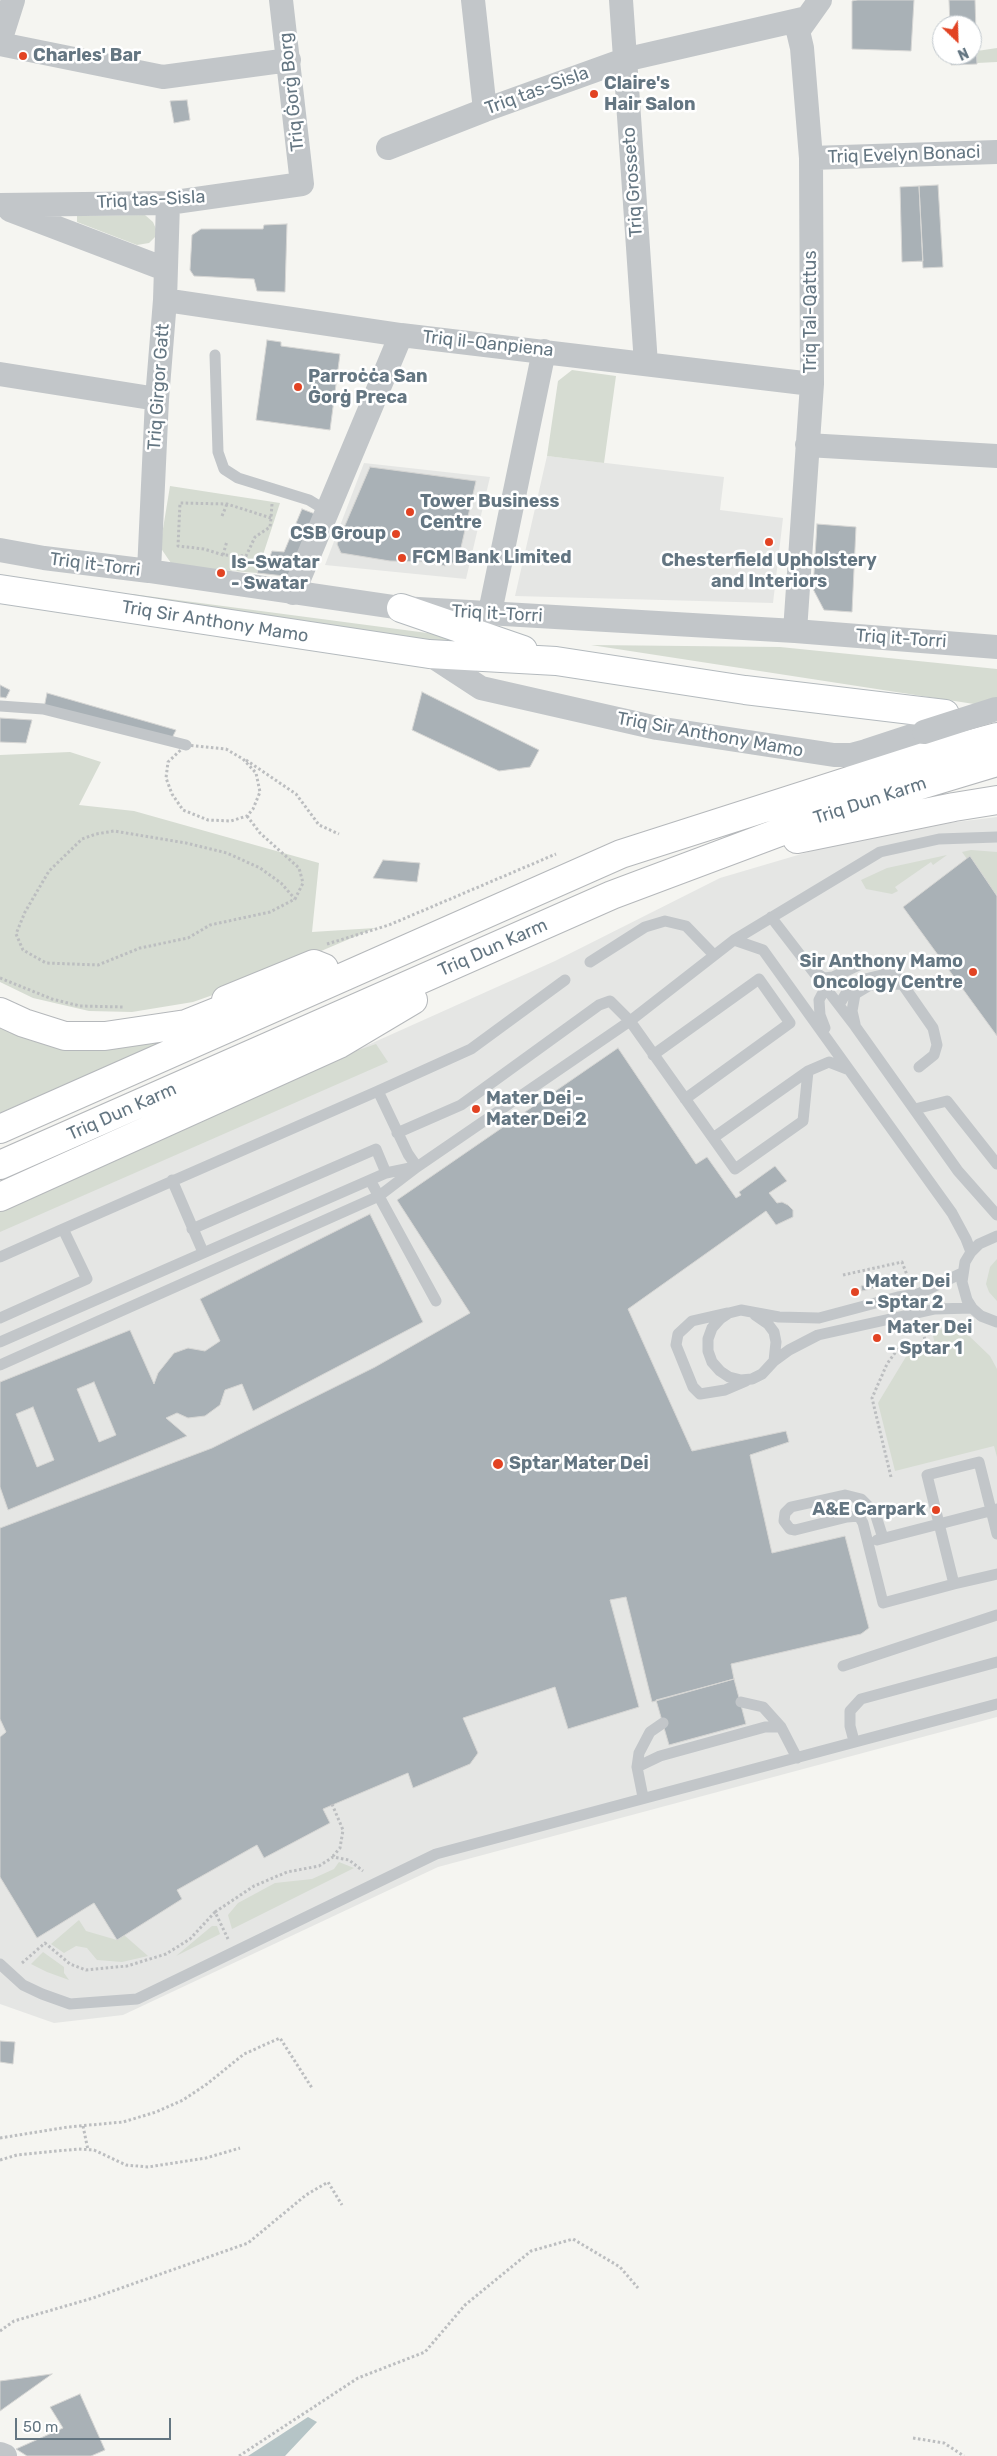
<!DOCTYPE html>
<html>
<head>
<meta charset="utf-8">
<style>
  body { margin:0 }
  #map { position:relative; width:997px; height:2456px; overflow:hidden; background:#f5f5f1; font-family:Rubik,sans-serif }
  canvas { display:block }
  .north { position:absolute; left:932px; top:15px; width:50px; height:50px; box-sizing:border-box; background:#fff; border:1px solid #c1c8cd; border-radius:50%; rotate:156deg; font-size:14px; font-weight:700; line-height:20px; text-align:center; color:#647682 }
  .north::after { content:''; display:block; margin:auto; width:18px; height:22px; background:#e24323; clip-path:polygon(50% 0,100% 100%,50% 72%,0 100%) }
  .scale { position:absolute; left:15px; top:2418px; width:156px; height:22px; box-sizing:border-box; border:2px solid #647682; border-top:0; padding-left:6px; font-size:15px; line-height:18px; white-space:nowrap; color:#647682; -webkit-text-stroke:4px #fff; paint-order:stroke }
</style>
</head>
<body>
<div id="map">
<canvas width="997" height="2456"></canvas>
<div class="north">N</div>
<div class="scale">50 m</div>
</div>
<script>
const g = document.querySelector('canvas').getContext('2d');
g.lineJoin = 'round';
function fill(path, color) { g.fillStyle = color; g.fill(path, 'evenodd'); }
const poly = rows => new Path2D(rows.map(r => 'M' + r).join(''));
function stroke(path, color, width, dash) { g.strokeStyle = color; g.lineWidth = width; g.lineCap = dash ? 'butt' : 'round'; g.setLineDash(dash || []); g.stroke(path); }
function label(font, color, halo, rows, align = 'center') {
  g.font = font + ' Rubik,sans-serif'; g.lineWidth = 5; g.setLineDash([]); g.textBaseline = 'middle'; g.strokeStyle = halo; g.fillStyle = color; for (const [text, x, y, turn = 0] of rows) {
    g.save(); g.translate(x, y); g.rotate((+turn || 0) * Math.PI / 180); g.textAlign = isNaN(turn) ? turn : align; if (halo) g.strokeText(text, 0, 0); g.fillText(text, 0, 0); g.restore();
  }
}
fill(poly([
  [547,456,724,477,720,510,783,518,773,603,515,596],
  [364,463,490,477,466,579,325,565],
  [997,817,997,1717,438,1867,123,2015,54,2023,0,2004,0,1210,555,961,720,878,876,832]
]), '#e5e6e4');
fill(poly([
  [997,48,997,62,977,63,977,51],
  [145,215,153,222,156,229,155,237,149,243,137,245,77,222,77,216],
  [572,370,616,376,604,463,547,456,558,381],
  [170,486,280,503,257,573,173,566,160,547],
  [132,594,435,634,464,639,462,647,132,598],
  [591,645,780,647,997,669,997,700,974,704],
  [70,752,101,762,79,805,134,811,319,863,312,932,375,928,244,984,193,1002,132,1012,89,1011,33,998,0,982,0,755],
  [971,850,997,852,997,894,994,896,962,852],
  [947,855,933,865,931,862,895,887,898,891,892,894,866,889,861,880,887,868],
  [0,1023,172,1038,0,1113],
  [376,1044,388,1062,0,1232,0,1210,350,1053],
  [997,1259,997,1301,989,1292,986,1284,990,1267],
  [950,1327,967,1334,990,1356,997,1369,997,1457,994,1446,895,1471,878,1403,907,1355,936,1348,932,1332],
  [339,1862,354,1868,232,1929,228,1915,238,1903,275,1883,312,1879,334,1869],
  [79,1920,86,1931,117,1940,124,1935,148,1956,122,1962,97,1960,87,1948,76,1946,64,1953,51,1944],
  [212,1926,217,1926,220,1934,176,1956],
  [43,1952,64,1967,64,1973,69,1980,47,1972,31,1964]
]), '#d6dcd2');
fill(poly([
  [308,2417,317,2422,285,2456,248,2456]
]), '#b5c4c6');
const building = poly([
  [857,0,914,0,911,51,852,49,852,1,857,0],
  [949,0,975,0,977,64,951,65,951,55,972,55,972,25,950,25,949,0],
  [187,100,190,120,174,123,170,101,187,100],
  [938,185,943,267,923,268,919,186,938,185],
  [919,186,923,261,902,262,900,187,919,186],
  [287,224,285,292,257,291,254,279,194,276,190,270,192,235,201,229,263,229,264,225,287,224],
  [267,340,281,342,281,346,340,354,330,430,256,420,267,340],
  [370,467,476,481,458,561,445,566,433,562,390,561,341,553,337,544,370,467],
  [302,509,315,514,294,577,257,573,262,559,268,562,272,551,284,552,302,509],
  [817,524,856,527,852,612,824,610,813,589,817,524],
  [0,685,10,690,6,698,0,697,0,685],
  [422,692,539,750,530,767,499,771,412,730,422,692],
  [47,693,176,730,171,740,44,708,47,693],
  [0,718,32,720,26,743,0,742,0,718],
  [970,856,997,896,997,1036,903,907,970,856],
  [383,860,420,863,417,882,373,878,383,860],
  [618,1048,696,1164,707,1157,736,1198,741,1195,739,1192,775,1166,787,1181,769,1193,777,1203,782,1202,788,1205,793,1210,793,1217,776,1225,766,1211,628,1309,692,1451,786,1431,789,1442,750,1455,772,1553,845,1536,869,1628,861,1634,731,1664,734,1679,652,1702,626,1597,610,1600,639,1707,568,1729,555,1687,463,1718,478,1753,470,1764,413,1788,408,1773,323,1809,330,1823,264,1858,257,1845,177,1890,182,1899,117,1940,94,1903,37,1938,0,1877,0,1737,6,1732,0,1719,0,1528,212,1448,375,1367,470,1313,397,1200,618,1048],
  [370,1214,423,1322,253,1411,242,1384,225,1390,220,1405,205,1416,188,1418,177,1413,166,1418,187,1436,8,1510,0,1487,0,1382,130,1330,154,1384,158,1373,174,1353,188,1348,205,1351,220,1341,200,1299,370,1214],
  [94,1382,116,1435,99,1442,77,1389,94,1382],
  [33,1407,54,1460,37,1467,16,1414,33,1407],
  [889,1279,891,1284,862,1291,861,1286,889,1279],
  [734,1679,746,1724,669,1745,656,1700,734,1679],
  [0,2041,15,2042,13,2064,0,2062,0,2041],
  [52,2374,0,2411,0,2381,52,2374],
  [80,2394,105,2450,91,2456,27,2456,16,2449,63,2428,50,2407,80,2394]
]);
fill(building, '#a9b1b6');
stroke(building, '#d6d6d4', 1);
const secondary = poly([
  [0,589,429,654,556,661,745,690,945,714],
  [401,608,523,650]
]);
const trunk = poly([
  [797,839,954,807,997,800],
  [226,1000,314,964,324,968],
  [0,1012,24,1023,65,1036,105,1036,186,1024,246,1000],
  [0,1129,621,854,933,754,997,737],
  [0,1165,612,895,844,808,997,762],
  [0,1197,339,1044,413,1000]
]);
stroke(secondary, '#b4babe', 30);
stroke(trunk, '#b5b8bb', 30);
stroke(poly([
  [222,516,227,504],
  [271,518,227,504,180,503,178,546,204,549,223,555,246,556,255,537,270,527,271,518,272,504],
  [223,555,227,541],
  [186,745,226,749,243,759,256,773,260,792,253,809,247,816,231,821,208,820,183,810,172,794,166,778,168,762,186,745],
  [246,760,296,794,319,825,339,834],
  [247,816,260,833,299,868,303,883,295,899,270,912,210,925,188,938,140,948,98,965,46,963,23,950,16,934,25,912,49,871,82,839,96,834,114,831,186,843,227,853,260,868,281,883,295,899],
  [327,944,389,925,556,854],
  [0,978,52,999,80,1006,124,1007],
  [843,1275,902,1262,907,1275],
  [891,1477,872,1398,887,1364,897,1350,926,1344,922,1328],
  [332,1804,343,1830,340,1848,333,1856],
  [215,1912,254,1886,287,1872,319,1866,333,1857,349,1860,363,1871],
  [22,1963,45,1943,70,1964,86,1970,127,1966,166,1954,190,1939,215,1912,228,1939],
  [83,2126,88,2150],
  [0,2138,68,2127,123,2122,156,2112,183,2100,207,2084,244,2054,280,2038,312,2088],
  [0,2160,17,2155,78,2149,94,2150,126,2165,148,2167,206,2158,240,2148],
  [0,2331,14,2321,93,2298,248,2243,306,2195,328,2182,342,2205],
  [913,2438,944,2443,964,2456],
  [239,2456,358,2378,425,2352,465,2305,531,2251,573,2239,620,2267,638,2288]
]), '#bcbec0', 3, [2.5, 2.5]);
stroke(poly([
  [215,355,218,452,224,469,238,478,309,500,327,511],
  [0,706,43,709,186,745],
  [771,917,855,1026,958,1171,997,1215],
  [734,940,763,950,952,1213,966,1239,971,1252],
  [590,962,645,927,665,921,686,926,714,955],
  [815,972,824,978,833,977,861,964,877,962,886,965,894,972,861,980,848,990,839,1005],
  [894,972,933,1028,937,1045,934,1055,919,1067],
  [855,1024,852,1011,855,994,870,985,903,984],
  [825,1028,820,1015,819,1000,828,983],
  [653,1055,759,979,790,1023,685,1099],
  [915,1109,947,1101,997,1164],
  [397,1133,461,1105,599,1005,610,1001,630,1021,735,1169,803,1121,808,1071],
  [713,1138,808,1071,829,1062,847,1069],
  [417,1167,408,1154,378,1091,471,1049,565,980],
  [172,1180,203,1252],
  [370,1180,436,1301],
  [63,1229,378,1091],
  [192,1229,376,1149,386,1173],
  [997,1236,979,1244,971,1252,965,1262,962,1282,967,1300,972,1308,981,1316,997,1322],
  [0,1257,63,1229,87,1279,0,1318],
  [962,1273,918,1294,898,1297,819,1318,779,1317,741,1310,729,1313,720,1319,712,1328,708,1339,708,1351,712,1362,720,1371,729,1377,741,1380,752,1379,762,1374,774,1361,789,1350,818,1335,935,1309,972,1308],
  [727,1313,692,1321,678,1334,676,1345,693,1387,700,1394,725,1390,746,1381],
  [755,1315,768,1324,774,1332,776,1342,774,1361],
  [0,1342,386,1173,415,1167],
  [0,1365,379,1196,417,1167,630,1021,734,940,880,852,939,839,997,837],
  [997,1534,979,1462,927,1475,954,1584,997,1574],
  [883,1538,875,1513,861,1499,845,1495,791,1507,785,1513,784,1521,790,1529,795,1530,847,1517,859,1516,863,1523,883,1603,954,1584],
  [877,1540,997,1509],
  [843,1666,997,1615],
  [741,1702,763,1707,781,1727,797,1758],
  [854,1741,850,1726,850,1711,861,1699,997,1662],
  [637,1767,639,1753,650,1732,663,1723],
  [643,1797,637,1767,660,1756,765,1727,781,1727],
  [0,1964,23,1985,42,1994,70,2004,137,1999,436,1854,997,1704]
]), '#c2c6c9', 11);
stroke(poly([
  [473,0,485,110],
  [621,0,646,364],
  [0,41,13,0],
  [0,44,163,77,289,60],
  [388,148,485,110,624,60,807,18],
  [811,158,997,152],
  [0,205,168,203,302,184,281,0],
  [10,210,165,269],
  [165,300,401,335,812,384],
  [0,374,157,399],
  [807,445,997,456],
  [0,550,44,558,149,571,401,608,795,631,997,647],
  [149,571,157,399,165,300,168,203],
  [293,593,401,335],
  [490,612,544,351],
  [795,631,812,384,811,158,802,48,798,31,820,0],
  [429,654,481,688,657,728,834,755,851,755,866,751,924,732],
  [0,2454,5,2456]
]), '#c2c6c9', 24);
stroke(secondary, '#fff', 28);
stroke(trunk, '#fff', 28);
stroke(poly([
  [924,732,996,709]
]), '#c2c6c9', 24);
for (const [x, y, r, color] of [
  [23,56,5,"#e24323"],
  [594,94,5,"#e24323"],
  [298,387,5,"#e24323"],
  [410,512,5,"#e24323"],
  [396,534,5,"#e24323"],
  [769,542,5,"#e24323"],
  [402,558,5,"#e24323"],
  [221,573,5,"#e24323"],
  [973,972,5,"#e24323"],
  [476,1109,5,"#e24323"],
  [855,1292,5,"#e24323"],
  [877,1338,5,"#e24323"],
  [498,1464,6,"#e24323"],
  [936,1510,5,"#e24323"]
]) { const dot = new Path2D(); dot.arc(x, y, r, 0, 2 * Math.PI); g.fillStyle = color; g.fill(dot); stroke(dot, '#fff', 2); }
label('bold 18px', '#647682', '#fff', [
  ["Charles' Bar",33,56],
  ["Claire's",604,84],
  ["Hair Salon",604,105],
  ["Parroċċa San",308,377],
  ["Ġorġ Preca",308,398],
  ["Tower Business",420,502],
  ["Centre",420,523],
  ["CSB Group",386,534,"right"],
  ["FCM Bank Limited",412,558],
  ["Chesterfield Upholstery",769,561,"center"],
  ["and Interiors",769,582,"center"],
  ["Is-Swatar",231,563],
  ["- Swatar",231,584],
  ["Sir Anthony Mamo",963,962,"right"],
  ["Oncology Centre",963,983,"right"],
  ["Mater Dei -",486,1099],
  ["Mater Dei 2",486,1120],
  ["Mater Dei",865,1282],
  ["- Sptar 2",865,1303],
  ["Mater Dei",887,1328],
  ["- Sptar 1",887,1349],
  ["Sptar Mater Dei",509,1464],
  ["A&E Carpark",926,1510,"right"]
], 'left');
label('18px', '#647682', '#fff', [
  ["Triq tas-Sisla",537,91,-20],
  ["Triq Ġorġ Borg",292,92,-96],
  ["Triq Evelyn Bonaci",904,155,-2],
  ["Triq Grosseto",633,182,-94],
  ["Triq tas-Sisla",151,200,-3],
  ["Triq Tal-Qattus",811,312,-90],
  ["Triq il-Qanpiena",488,344,6],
  ["Triq Girgor Gatt",159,387,-86],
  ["Triq it-Torri",95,565,7],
  ["Triq it-Torri",497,614,3],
  ["Triq Sir Anthony Mamo",215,622,9],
  ["Triq it-Torri",901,639,4],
  ["Triq Sir Anthony Mamo",710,735,10],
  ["Triq Dun Karm",870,801,-18],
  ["Triq Dun Karm",493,948,-24],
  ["Triq Dun Karm",122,1112,-24]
]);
</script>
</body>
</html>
